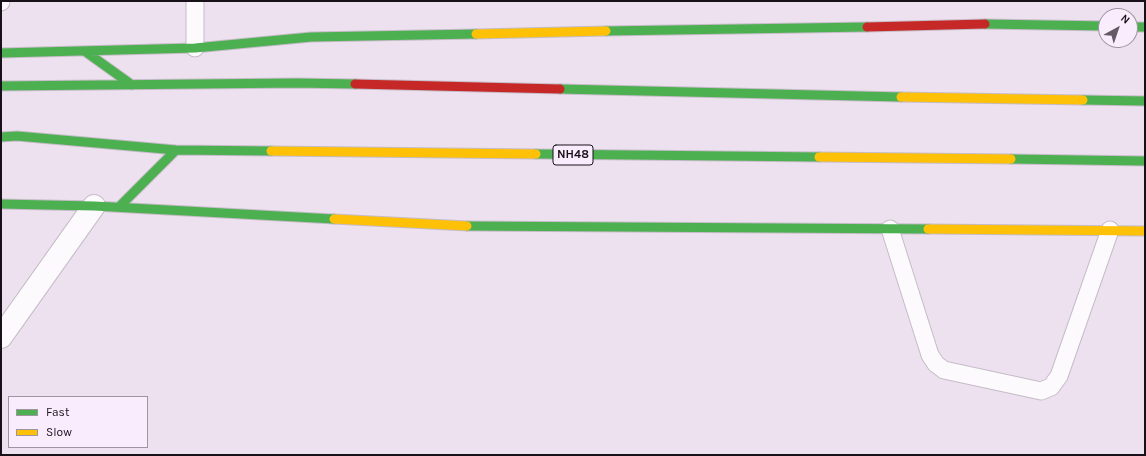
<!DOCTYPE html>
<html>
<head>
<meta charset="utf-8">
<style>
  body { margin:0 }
  #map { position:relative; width:1146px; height:456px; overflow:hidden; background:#ede1f0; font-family:Karla,sans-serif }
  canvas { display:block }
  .frame { position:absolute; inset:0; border:2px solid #18111a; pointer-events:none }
  .legend { position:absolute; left:8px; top:396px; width:140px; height:52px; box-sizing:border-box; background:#f9ecfc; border:1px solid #9f94a2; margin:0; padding:5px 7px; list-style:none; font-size:12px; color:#18111a }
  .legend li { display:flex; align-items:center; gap:8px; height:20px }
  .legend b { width:20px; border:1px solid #9f94a2 }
  .north { position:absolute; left:1098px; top:8px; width:40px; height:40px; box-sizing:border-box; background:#f9ecfc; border:1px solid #9f94a2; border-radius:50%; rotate:40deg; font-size:11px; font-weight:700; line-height:16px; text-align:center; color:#18111a }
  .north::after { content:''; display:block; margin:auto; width:14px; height:18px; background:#635a65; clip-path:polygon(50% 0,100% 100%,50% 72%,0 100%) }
</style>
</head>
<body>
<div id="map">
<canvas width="1146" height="456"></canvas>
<div class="frame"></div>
<ul class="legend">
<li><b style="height:5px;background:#4caf50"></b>Fast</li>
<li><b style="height:5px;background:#ffc107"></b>Slow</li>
</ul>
<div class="north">N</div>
</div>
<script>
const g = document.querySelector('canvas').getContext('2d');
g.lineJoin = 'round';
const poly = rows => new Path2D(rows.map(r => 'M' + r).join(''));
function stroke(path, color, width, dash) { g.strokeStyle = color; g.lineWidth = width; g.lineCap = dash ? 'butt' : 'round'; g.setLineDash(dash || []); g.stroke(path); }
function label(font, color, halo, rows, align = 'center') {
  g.font = font + ' Karla,sans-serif'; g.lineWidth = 3; g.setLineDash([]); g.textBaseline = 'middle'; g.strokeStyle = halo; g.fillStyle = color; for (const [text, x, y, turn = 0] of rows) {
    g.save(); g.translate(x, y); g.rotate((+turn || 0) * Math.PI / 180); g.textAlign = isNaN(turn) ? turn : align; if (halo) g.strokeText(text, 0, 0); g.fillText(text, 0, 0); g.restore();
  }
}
const lane = poly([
  [1,2,1,1],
  [195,48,195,1],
  [890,229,930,355,936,364,944,370,1041,391,1051,387,1059,376,1110,230]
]);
const street = poly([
  [1,337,94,206]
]);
const fast = poly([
  [985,24,1106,26],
  [1130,27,1145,27],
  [606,31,867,27],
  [86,52,132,85],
  [1,53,195,48,311,37,476,34],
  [1,86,297,83,355,84],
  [560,89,901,97],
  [1083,100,1145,101],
  [1,137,17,136,176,150,271,151],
  [536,154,819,157],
  [1011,159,1145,161],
  [1,204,94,206,334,219],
  [119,207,176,150],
  [467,226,928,229]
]);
const slow = poly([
  [476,34,606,31],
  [901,97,1083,100],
  [271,151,536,154],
  [819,157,1011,159],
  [334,219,467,226],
  [928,229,1145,231]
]);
const jam = poly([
  [867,27,985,24],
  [355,84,560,89]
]);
stroke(lane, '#c5bcc7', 19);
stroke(street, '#c5bcc7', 24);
stroke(fast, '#c5bcc7', 11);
stroke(slow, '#c5bcc7', 11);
stroke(jam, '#c5bcc7', 11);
stroke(lane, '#fcfafd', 17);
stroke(street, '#fcfafd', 22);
stroke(fast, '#4caf50', 9);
stroke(slow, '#ffc107', 9);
stroke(jam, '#c62828', 9);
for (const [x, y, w] of [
  [573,155,40]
]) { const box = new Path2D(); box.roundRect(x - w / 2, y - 10, w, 20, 3); g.fillStyle = '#f9ecfc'; g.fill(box); stroke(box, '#18111a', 1); }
label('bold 12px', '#18111a', null, [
  ["NH48",573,155]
]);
</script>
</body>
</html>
